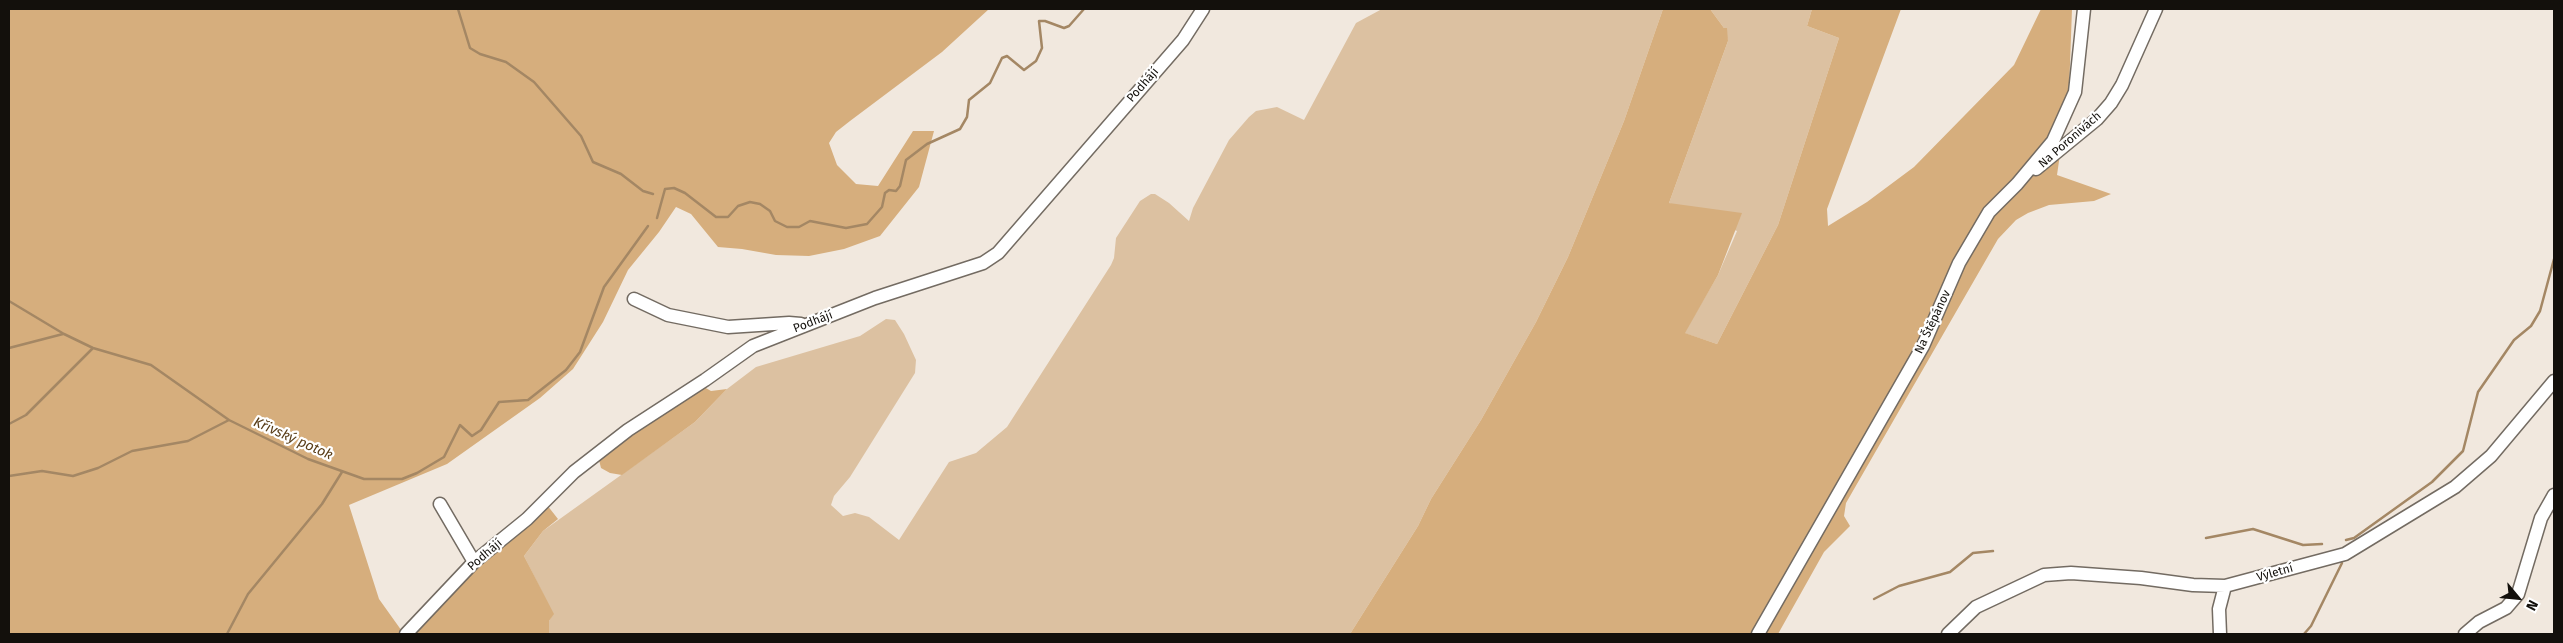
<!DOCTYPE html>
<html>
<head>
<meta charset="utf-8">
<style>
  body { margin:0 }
  #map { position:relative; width:2563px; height:643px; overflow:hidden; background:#f1e8de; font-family:"Fira Sans",sans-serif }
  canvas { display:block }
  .frame { position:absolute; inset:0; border:10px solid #13100c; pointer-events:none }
  .north { position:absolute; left:2493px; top:573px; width:50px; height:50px; -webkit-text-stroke:4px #fff; paint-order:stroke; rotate:118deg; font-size:14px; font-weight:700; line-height:20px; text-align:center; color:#13100c }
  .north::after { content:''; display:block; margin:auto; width:18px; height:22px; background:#13100c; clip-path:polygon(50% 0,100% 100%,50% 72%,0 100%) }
</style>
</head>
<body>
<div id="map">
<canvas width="2563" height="643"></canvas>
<div class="frame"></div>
<div class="north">N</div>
</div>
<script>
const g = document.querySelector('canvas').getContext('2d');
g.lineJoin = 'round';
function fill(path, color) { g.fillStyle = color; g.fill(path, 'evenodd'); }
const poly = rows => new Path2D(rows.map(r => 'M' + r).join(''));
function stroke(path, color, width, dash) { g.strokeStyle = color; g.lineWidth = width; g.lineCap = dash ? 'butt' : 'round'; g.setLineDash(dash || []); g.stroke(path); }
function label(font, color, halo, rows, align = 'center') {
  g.font = font + ' "Fira Sans",sans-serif'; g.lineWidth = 4.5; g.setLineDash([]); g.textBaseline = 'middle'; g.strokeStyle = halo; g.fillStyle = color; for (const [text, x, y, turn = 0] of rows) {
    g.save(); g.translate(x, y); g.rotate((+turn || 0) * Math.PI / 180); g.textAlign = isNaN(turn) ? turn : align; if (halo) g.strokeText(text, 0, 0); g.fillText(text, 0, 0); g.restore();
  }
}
fill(poly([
  [1382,9,1663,9,1624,121,1568,257,1536,322,1481,420,1431,499,1418,526,1350,634,549,634,549,621,553,614,524,556,543,531,695,422,727,389,756,367,860,336,886,319,895,320,904,334,916,360,915,373,850,477,834,496,831,505,843,516,855,513,869,517,899,540,949,462,976,453,1007,427,1111,265,1114,258,1116,238,1140,201,1151,194,1155,194,1169,203,1189,221,1193,208,1229,140,1249,117,1256,111,1277,107,1304,120,1356,23],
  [1710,9,1812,9,1807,26,1839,38,1778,225,1717,344,1684,333,1718,275,1737,231,1669,203,1728,41,1724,28]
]), '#dcc1a1');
fill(poly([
  [9,9,989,9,942,52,850,121,836,132,829,143,837,165,856,184,878,186,913,131,934,131,919,187,880,236,844,249,809,256,776,255,742,249,718,247,691,214,676,207,659,232,628,270,603,322,573,369,540,398,447,464,349,505,379,599,404,634,9,634],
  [1663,9,1710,9,1724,28,1727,28,1728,41,1669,203,1742,213,1718,275,1685,333,1717,344,1778,225,1839,38,1807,26,1812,9,1901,9,1827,209,1828,226,1867,202,1914,167,2014,65,2041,9,2072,9,2069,92,2057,175,2111,194,2094,201,2049,205,2028,213,2016,220,1998,239,1846,503,1844,516,1850,526,1824,552,1778,634,1350,634,1418,526,1431,499,1481,420,1536,322,1568,257,1624,121],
  [704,387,711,391,727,389,695,422,622,475,610,473,601,468,599,460,620,441],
  [547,505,558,519,543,531,524,556,554,614,549,621,549,634,416,634,476,568]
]), '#d6ae7d');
stroke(poly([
  [458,9,470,48,480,54,506,62,534,82,581,136,593,162,621,174,643,191,653,194],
  [657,218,665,189,674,188,685,193,716,217,728,217,738,206,750,202,760,204,770,211,775,221,787,227,799,227,810,221,846,228,867,224,882,207,885,193,889,190,896,191,900,186,906,160,927,144,960,129,967,117,969,100,990,83,1002,58,1007,56,1024,70,1036,61,1042,48,1039,21,1045,21,1064,28,1069,26,1084,9],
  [9,301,64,334,93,348,151,365,229,420],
  [9,348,63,334],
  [9,424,26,415,93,348],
  [9,476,42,471,73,476,98,468,132,451,188,441,229,420,308,459,364,479,402,479,417,473,444,457,460,425,472,436,481,430,499,402,528,400,566,370,580,352,604,287,648,226],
  [2206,538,2253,529,2303,545,2322,544],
  [2346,540,2354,538,2432,482,2463,451,2478,392,2514,340,2531,326,2540,311,2554,259],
  [1874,599,1899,586,1950,572,1973,553,1993,551],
  [227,634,248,594,322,504,342,472],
  [2304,634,2311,626,2342,563]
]), '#a48764', 2.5);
const minor = poly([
  [2036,169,2097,119,2111,103,2122,85,2156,9],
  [634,299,668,315,728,327,789,323,801,324],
  [440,504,474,562],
  [406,634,474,562,527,519,574,472,628,430,705,380,753,346,875,298,983,263,998,253,1183,40,1203,9],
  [1758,634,1923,346,1959,263,1989,212,2017,184,2053,141,2075,92,2084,9],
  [1948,634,1976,607,2044,575,2071,573,2141,578,2193,585,2225,586,2345,554,2455,487,2491,456,2554,381],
  [2220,634,2219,609,2225,586],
  [2465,634,2479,622,2506,608,2518,594,2541,518,2554,495]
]);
stroke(minor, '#736b62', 15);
stroke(minor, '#fff', 12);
label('12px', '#13100c', '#fff', [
  ["Podhájí",1143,85,-49],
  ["Na Poronivách",2070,140,-41],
  ["Podhájí",813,322,-21],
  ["Na Štěpánov",1933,322,-65],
  ["Podhájí",485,555,-41],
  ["Výletní",2275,573,-16]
]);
label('italic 14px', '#5a3e19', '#fff', [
  ["Křivský potok",293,439,24]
]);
</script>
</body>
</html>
